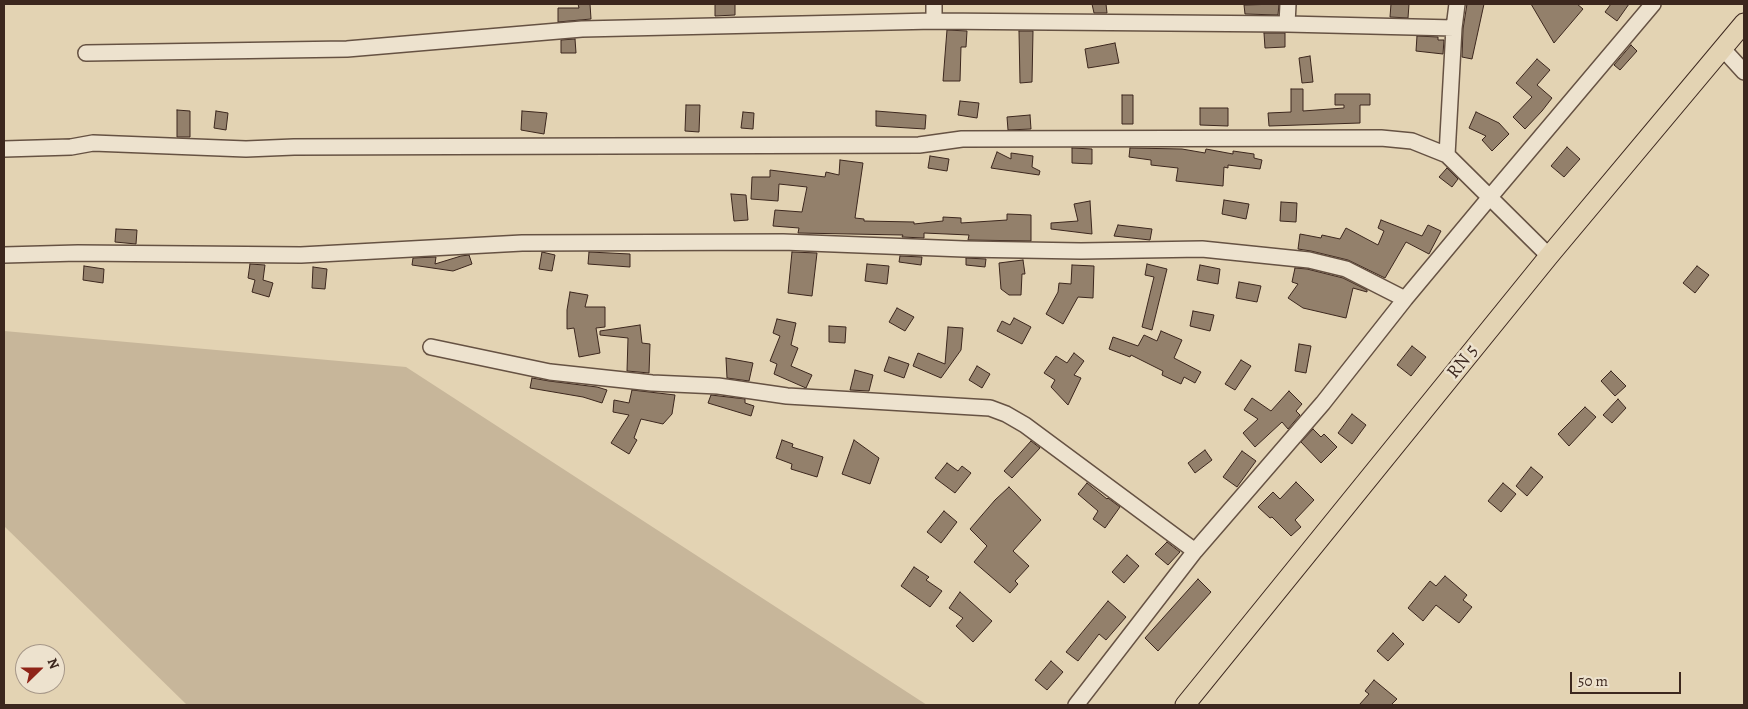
<!DOCTYPE html>
<html>
<head>
<meta charset="utf-8">
<style>
  body { margin:0 }
  #map { position:relative; width:1748px; height:709px; overflow:hidden; background:#e3d3b3; font-family:Alegreya,serif }
  canvas { display:block }
  .frame { position:absolute; inset:0; border:5px solid #3c271e; pointer-events:none }
  .north { position:absolute; left:15px; top:644px; width:50px; height:50px; box-sizing:border-box; background:#ede2ce; border:1px solid #a69788; border-radius:50%; rotate:68deg; font-size:14px; font-weight:700; line-height:20px; text-align:center; color:#3c271e }
  .north::after { content:''; display:block; margin:auto; width:18px; height:22px; background:#8f2418; clip-path:polygon(50% 0,100% 100%,50% 72%,0 100%) }
  .scale { position:absolute; left:1570px; top:672px; width:111px; height:22px; box-sizing:border-box; border:2px solid #3c271e; border-top:0; padding-left:6px; font-size:15px; line-height:18px; white-space:nowrap; color:#3c271e; -webkit-text-stroke:4px #ede2ce; paint-order:stroke }
</style>
</head>
<body>
<div id="map">
<canvas width="1748" height="709"></canvas>
<div class="frame"></div>
<div class="north">N</div>
<div class="scale">50 m</div>
</div>
<script>
const g = document.querySelector('canvas').getContext('2d');
g.lineJoin = 'round';
function fill(path, color) { g.fillStyle = color; g.fill(path, 'evenodd'); }
const poly = rows => new Path2D(rows.map(r => 'M' + r).join(''));
function stroke(path, color, width, dash) { g.strokeStyle = color; g.lineWidth = width; g.lineCap = dash ? 'butt' : 'round'; g.setLineDash(dash || []); g.stroke(path); }
function label(font, color, halo, rows, align = 'center') {
  g.font = font + ' Alegreya,serif'; g.lineWidth = 5; g.setLineDash([]); g.textBaseline = 'middle'; g.strokeStyle = halo; g.fillStyle = color; for (const [text, x, y, turn = 0] of rows) {
    g.save(); g.translate(x, y); g.rotate((+turn || 0) * Math.PI / 180); g.textAlign = isNaN(turn) ? turn : align; if (halo) g.strokeText(text, 0, 0); g.fillText(text, 0, 0); g.restore();
  }
}
fill(poly([
  [4,331,406,367,927,705,187,705,4,526]
]), '#c7b69a');
const building = poly([
  [578,4,590,4,591,19,558,22,558,8,579,8,578,4],
  [715,4,735,4,735,15,715,16,715,4],
  [1092,4,1106,4,1107,13,1094,13,1092,4],
  [1279,4,1278,15,1245,14,1244,5,1279,4],
  [1391,4,1409,4,1408,18,1390,17,1391,4],
  [1467,4,1484,4,1472,59,1462,57,1463,29,1467,4],
  [1531,4,1577,4,1583,9,1554,43,1531,4],
  [1611,4,1629,4,1617,21,1605,12,1611,4],
  [947,30,967,31,966,47,961,47,960,81,943,81,947,30],
  [1019,31,1033,31,1032,82,1020,83,1019,31],
  [1264,33,1285,33,1285,47,1265,48,1264,33],
  [1417,36,1438,37,1438,40,1444,40,1443,54,1416,51,1417,36],
  [575,39,576,53,561,53,561,40,575,39],
  [1115,43,1119,63,1088,68,1085,49,1115,43],
  [1631,45,1637,51,1620,70,1614,65,1631,45],
  [1310,56,1313,82,1302,83,1299,58,1310,56],
  [1537,59,1550,70,1537,85,1552,98,1542,111,1525,129,1513,117,1532,97,1516,83,1537,59],
  [1291,89,1303,89,1303,111,1344,108,1344,105,1335,105,1335,94,1370,94,1370,105,1360,105,1360,123,1269,126,1268,113,1291,112,1291,89],
  [1122,95,1133,95,1133,124,1122,124,1122,95],
  [960,101,979,103,977,118,958,115,960,101],
  [686,105,700,105,699,132,685,131,686,105],
  [1200,108,1228,108,1228,126,1200,125,1200,108],
  [177,110,190,111,190,137,177,137,177,110],
  [216,111,228,113,226,130,214,128,216,111],
  [522,111,547,113,544,134,521,130,522,111],
  [876,111,926,115,925,129,876,126,876,111],
  [743,112,754,113,753,129,741,128,743,112],
  [1476,112,1499,123,1509,134,1492,151,1482,140,1486,136,1469,128,1476,112],
  [1030,115,1031,129,1008,130,1007,117,1030,115],
  [1567,147,1580,159,1564,177,1551,166,1567,147],
  [1072,148,1092,149,1092,164,1072,163,1072,148],
  [1130,148,1182,149,1205,153,1206,149,1233,154,1233,151,1254,154,1254,158,1262,160,1260,169,1228,165,1228,168,1224,167,1223,186,1176,181,1178,168,1151,165,1151,160,1129,157,1130,148],
  [997,152,1011,159,1011,153,1033,156,1032,167,1040,171,1039,175,991,168,997,152],
  [930,156,949,159,947,171,928,168,930,156],
  [840,160,863,163,855,218,864,219,864,221,914,222,914,224,943,221,943,217,961,218,961,223,1007,220,1007,214,1031,215,1031,241,968,240,969,235,924,233,924,238,902,237,903,235,798,233,799,228,773,226,775,210,802,212,807,187,779,184,778,201,751,199,752,177,770,177,770,170,825,177,826,172,839,175,840,160],
  [1447,168,1458,179,1452,187,1439,177,1447,168],
  [731,194,746,195,748,220,734,221,731,194],
  [1224,200,1249,204,1246,219,1222,214,1224,200],
  [1090,201,1092,234,1051,229,1051,223,1078,221,1074,204,1090,201],
  [1281,202,1297,203,1296,222,1280,221,1281,202],
  [1381,220,1422,236,1428,225,1441,231,1429,254,1406,242,1385,278,1348,260,1311,251,1298,249,1300,234,1321,238,1322,235,1340,239,1346,228,1378,245,1384,231,1378,228,1381,220],
  [1118,225,1152,229,1150,240,1114,236,1118,225],
  [116,229,137,230,136,244,115,242,116,229],
  [542,252,555,255,552,271,539,269,542,252],
  [589,252,630,254,630,267,588,264,589,252],
  [792,252,817,253,812,296,788,293,792,252],
  [469,255,472,264,453,271,412,265,413,258,436,257,435,264,461,256,469,255],
  [900,256,922,257,921,265,899,262,900,256],
  [966,258,986,259,985,267,966,265,966,258],
  [1023,260,1025,274,1022,274,1021,295,1009,295,1001,289,999,263,1023,260],
  [250,264,265,265,263,280,273,283,269,297,252,292,255,280,248,278,250,264],
  [867,264,889,266,887,284,865,281,867,264],
  [1147,264,1167,269,1152,330,1142,327,1154,277,1145,275,1147,264],
  [1072,265,1094,266,1093,298,1078,297,1063,324,1046,314,1058,292,1059,283,1071,284,1072,265],
  [1200,265,1220,269,1218,284,1197,280,1200,265],
  [84,266,104,269,103,283,83,280,84,266],
  [1697,266,1709,275,1695,293,1683,283,1697,266],
  [313,267,327,269,325,289,312,288,313,267],
  [1295,268,1307,269,1343,278,1367,290,1367,292,1353,288,1346,318,1303,308,1288,298,1298,284,1292,282,1295,268],
  [1239,282,1261,286,1257,302,1236,298,1239,282],
  [570,292,588,295,585,307,605,307,605,327,596,328,600,353,579,357,574,328,567,329,567,310,570,292],
  [897,308,914,317,905,331,889,322,897,308],
  [1193,311,1214,315,1210,331,1190,326,1193,311],
  [1014,318,1031,327,1022,344,997,331,1002,321,1010,325,1014,318],
  [777,319,796,323,791,345,798,348,791,366,812,375,806,388,774,374,777,364,770,361,780,336,773,333,777,319],
  [640,325,642,343,650,344,649,373,627,371,628,338,600,335,600,331,640,325],
  [829,326,846,327,845,343,829,342,829,326],
  [948,327,963,328,961,350,941,378,913,366,918,353,945,364,948,327],
  [1161,331,1182,340,1174,358,1201,372,1195,383,1184,377,1181,384,1162,375,1163,371,1131,355,1130,357,1109,349,1113,337,1138,346,1144,335,1157,341,1161,331],
  [1299,344,1311,346,1306,373,1295,371,1299,344],
  [1412,346,1426,357,1411,376,1397,365,1412,346],
  [1074,353,1084,361,1074,375,1081,378,1068,405,1051,387,1055,380,1044,373,1056,356,1067,363,1074,353],
  [889,357,909,364,904,378,884,371,889,357],
  [726,358,753,363,749,381,727,378,726,358],
  [1241,360,1251,366,1235,390,1225,384,1241,360],
  [977,366,990,374,982,388,969,380,977,366],
  [855,370,873,375,869,391,850,390,855,370],
  [1611,371,1626,386,1615,396,1601,381,1611,371],
  [532,378,549,381,597,387,607,390,602,403,583,397,530,388,532,378],
  [632,390,675,395,672,414,663,424,641,419,634,438,637,440,629,454,611,443,629,415,613,412,614,400,629,403,632,390],
  [1289,391,1302,404,1296,411,1300,415,1288,429,1282,422,1255,447,1243,433,1258,419,1244,410,1252,398,1271,411,1289,391],
  [711,395,745,399,745,403,754,406,751,416,708,403,711,395],
  [1618,399,1626,408,1612,423,1603,415,1618,399],
  [1585,407,1596,417,1569,446,1558,434,1585,407],
  [1352,414,1366,425,1352,444,1338,433,1352,414],
  [1313,429,1321,437,1324,434,1337,447,1321,463,1301,442,1313,429],
  [782,440,793,444,792,447,823,457,817,477,791,469,792,464,776,458,782,440],
  [854,440,879,458,870,484,842,474,854,440],
  [1031,441,1040,448,1012,478,1004,471,1031,441],
  [1205,450,1212,460,1195,473,1188,463,1205,450],
  [1242,451,1256,461,1237,487,1223,477,1242,451],
  [947,463,958,471,962,466,971,473,955,493,935,478,947,463],
  [1531,467,1543,477,1527,496,1516,486,1531,467],
  [1296,482,1314,500,1295,520,1301,527,1291,536,1272,517,1270,518,1258,507,1273,492,1280,499,1296,482],
  [1087,483,1107,499,1108,498,1120,507,1105,528,1093,519,1098,511,1078,494,1087,483],
  [1503,483,1516,494,1501,512,1488,501,1503,483],
  [1009,487,1041,520,1013,551,1029,566,1015,581,1018,584,1010,593,974,562,987,546,970,529,995,500,1009,487],
  [944,511,957,522,941,543,927,532,944,511],
  [1167,542,1180,552,1168,565,1155,554,1167,542],
  [1127,555,1139,566,1124,583,1112,572,1127,555],
  [914,567,929,577,926,580,942,591,930,607,901,586,914,567],
  [1445,576,1467,595,1463,600,1472,607,1459,623,1436,605,1423,621,1408,608,1430,581,1436,586,1445,576],
  [1198,579,1211,592,1158,651,1145,638,1198,579],
  [960,592,992,621,973,642,956,626,963,618,949,608,960,592],
  [1108,601,1126,617,1106,640,1099,634,1078,661,1066,652,1108,601],
  [1393,633,1404,644,1388,661,1377,651,1393,633],
  [1051,661,1063,672,1047,690,1035,680,1051,661],
  [1374,680,1397,699,1391,705,1359,705,1369,694,1365,691,1374,680]
]);
fill(building, '#93806b');
stroke(building, '#3c271e', 1);
const minor = poly([
  [934,4,934,21],
  [1457,4,1454,28,1447,155,1549,256],
  [1287,24,1288,4],
  [1723,49,1744,72],
  [86,53,347,49,582,29,934,21,1287,24,1454,28],
  [4,149,71,147,93,143,246,149,294,147,919,145,962,139,1381,138,1412,141,1447,155],
  [4,255,78,253,301,255,522,243,783,242,964,249,1081,251,1202,249,1309,260,1346,269,1405,299],
  [431,347,550,372,652,383,718,386,787,396,990,408,1006,414,1025,425,1195,551],
  [1076,705,1195,551,1323,403,1405,299,1490,197,1653,4]
]);
const major = poly([
  [1185,705,1549,256,1744,23]
]);
stroke(minor, '#665243', 18);
stroke(major, '#3c271e', 21);
stroke(minor, '#ede2ce', 15);
stroke(major, '#e3d3b3', 19);
label('19px', '#3c271e', '#ede2ce', [
  ["RN 5",1463,362,-51]
]);
</script>
</body>
</html>
